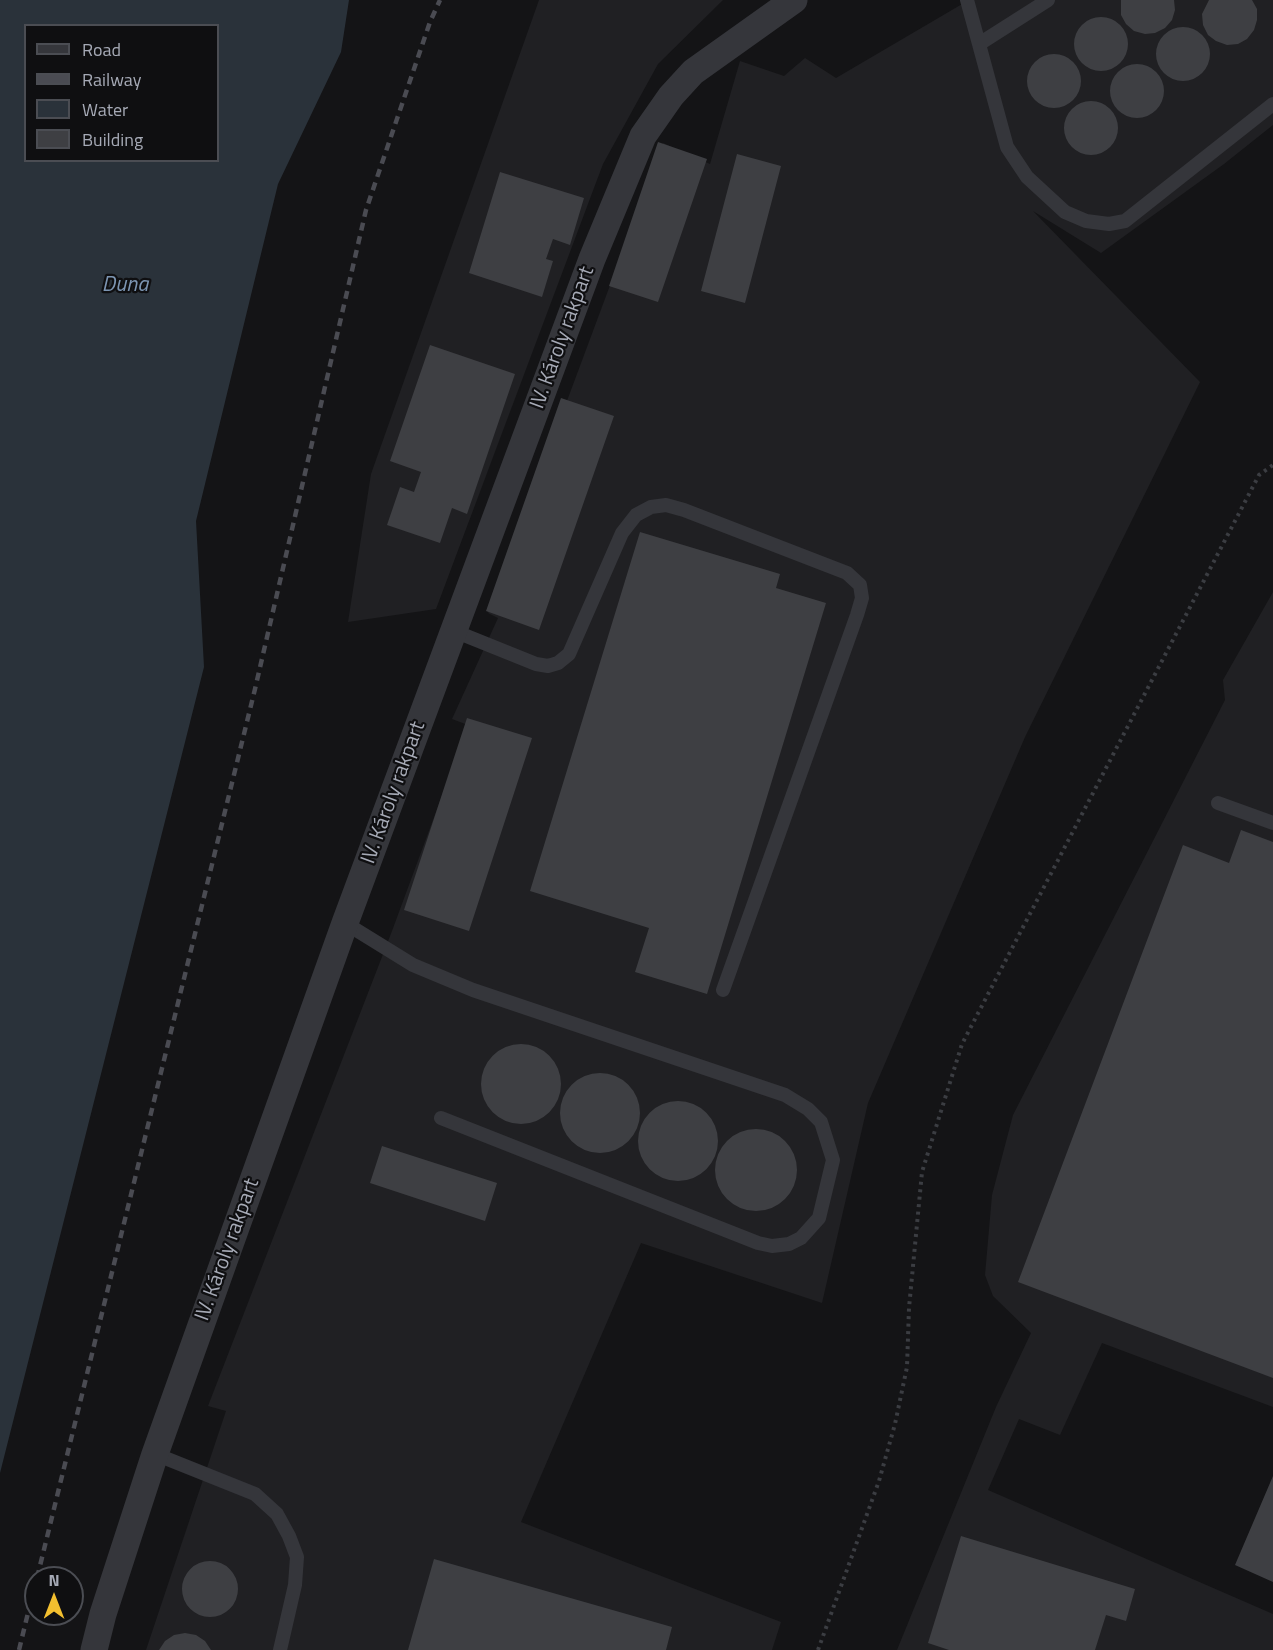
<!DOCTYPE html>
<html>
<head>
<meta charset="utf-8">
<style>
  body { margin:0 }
  #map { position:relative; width:1273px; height:1650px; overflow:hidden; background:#141416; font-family:"Titillium Web",sans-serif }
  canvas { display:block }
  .legend { position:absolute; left:24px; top:24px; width:195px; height:138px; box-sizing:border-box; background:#0f0f11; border:2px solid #4b4d53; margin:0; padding:8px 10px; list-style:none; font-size:18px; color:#a6aab6 }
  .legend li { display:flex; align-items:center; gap:12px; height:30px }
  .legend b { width:30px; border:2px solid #4b4d53 }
  .north { position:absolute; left:24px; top:1566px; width:60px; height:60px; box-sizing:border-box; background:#0f0f11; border:2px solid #4b4d53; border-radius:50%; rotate:0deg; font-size:16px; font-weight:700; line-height:24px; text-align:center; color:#a6aab6 }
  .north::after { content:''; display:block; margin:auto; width:21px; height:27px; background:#f3bf2f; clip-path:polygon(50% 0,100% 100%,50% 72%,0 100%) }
</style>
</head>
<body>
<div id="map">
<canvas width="1273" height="1650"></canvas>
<ul class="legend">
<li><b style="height:8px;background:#35363b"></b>Road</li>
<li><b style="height:8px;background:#4a4b52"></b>Railway</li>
<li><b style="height:16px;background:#2a323a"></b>Water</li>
<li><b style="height:16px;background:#3e3f43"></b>Building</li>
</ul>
<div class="north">N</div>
</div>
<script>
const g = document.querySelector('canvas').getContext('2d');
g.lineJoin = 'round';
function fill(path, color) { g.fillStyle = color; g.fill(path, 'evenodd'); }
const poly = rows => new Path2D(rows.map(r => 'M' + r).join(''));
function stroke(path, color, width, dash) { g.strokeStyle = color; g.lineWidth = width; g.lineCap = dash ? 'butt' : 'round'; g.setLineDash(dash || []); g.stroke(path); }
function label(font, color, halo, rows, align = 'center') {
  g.font = font + ' "Titillium Web",sans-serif'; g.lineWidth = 4.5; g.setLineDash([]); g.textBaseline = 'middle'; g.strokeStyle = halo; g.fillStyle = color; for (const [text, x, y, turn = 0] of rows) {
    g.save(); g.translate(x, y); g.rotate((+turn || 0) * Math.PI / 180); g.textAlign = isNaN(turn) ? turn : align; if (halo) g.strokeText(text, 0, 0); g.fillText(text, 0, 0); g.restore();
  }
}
fill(poly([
  [539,0,723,0,658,64,603,164,436,609,348,622,371,474],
  [969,0,1273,0,1273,125,1224,164,1101,253,1033,211,1200,382,1025,737,868,1103,822,1303,641,1243,521,1522,781,1622,772,1650,146,1650,226,1411,208,1406,392,931,468,725,452,719,498,618,488,613,663,143,710,164,740,61,784,76,805,58,836,78],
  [1273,592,1273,1407,1102,1343,1060,1435,1019,1419,988,1490,1273,1614,1273,1650,897,1650,996,1407,1031,1333,993,1296,985,1275,992,1195,1013,1115,1225,700,1223,680]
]), '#202023');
fill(poly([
  [0,0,349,0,341,52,278,184,196,521,204,667,0,1473],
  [26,26,218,26,218,160,26,160]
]), '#2a323a');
fill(poly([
  [1121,0,1174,0,1175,10,1172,20,1165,28,1155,33,1145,34,1134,31,1126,24,1121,15],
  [1209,0,1252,0,1257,9,1257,20,1254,30,1247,39,1238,44,1227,45,1216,41,1208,35,1203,25,1202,14],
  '1074 44a27 27 0 1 1 54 0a27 27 0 1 1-54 0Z',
  '1156 54a27 27 0 1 1 54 0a27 27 0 1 1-54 0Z',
  '1027 81a27 27 0 1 1 54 0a27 27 0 1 1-54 0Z',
  '1110 91a27 27 0 1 1 54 0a27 27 0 1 1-54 0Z',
  '1064 128a27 27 0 1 1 54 0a27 27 0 1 1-54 0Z',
  [658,142,707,159,658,302,609,286],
  [737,154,781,166,745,303,701,291],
  [500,172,584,198,570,245,553,239,546,259,553,261,542,297,469,273],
  [430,345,515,374,467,514,452,508,440,543,387,525,400,487,414,492,421,472,390,461],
  [561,398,614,416,539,630,486,611],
  [640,532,780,574,776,588,826,603,707,994,635,972,649,928,530,891],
  [467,718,532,738,469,931,404,910],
  [1241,830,1273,842,1273,1378,1018,1282,1183,845,1229,863],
  '481 1084a40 40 0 1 1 80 0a40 40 0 1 1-80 0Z',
  '560 1113a40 40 0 1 1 80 0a40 40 0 1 1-80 0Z',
  '638 1141a40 40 0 1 1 80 0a40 40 0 1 1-80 0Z',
  '715 1170a41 41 0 1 1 82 0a41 41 0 1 1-82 0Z',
  [382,1146,497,1183,485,1221,370,1183],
  [1273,1476,1273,1582,1235,1565],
  [961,1536,1135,1589,1126,1621,1106,1615,1095,1650,949,1650,928,1643],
  [434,1559,672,1627,666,1650,408,1650],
  '182 1589a28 28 0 1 1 56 0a28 28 0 1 1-56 0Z',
  [185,1633,196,1635,205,1641,211,1650,159,1650,165,1641,174,1635]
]), '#3e3f43');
stroke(poly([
  [818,1650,879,1481,895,1424,907,1367,909,1308,922,1172,962,1044,1259,475,1273,465]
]), '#3b3d42', 4, [3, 4.5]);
stroke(poly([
  [967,0,1007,147,1027,177,1065,212,1086,221,1109,224,1125,221,1273,104],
  [979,44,1048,0],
  [454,631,536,664,548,666,558,663,569,654,622,533,636,515,651,507,666,505,684,510,847,573,860,585,862,598,857,615,723,990],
  [1218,803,1273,823],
  [345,923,413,965,473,990,785,1095,808,1109,821,1122,833,1160,819,1218,801,1238,789,1244,772,1246,758,1243,441,1118],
  [155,1454,255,1494,277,1514,289,1536,297,1557,295,1585,280,1650]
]), '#35363b', 14);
stroke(poly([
  [94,1650,103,1614,155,1454,345,923,592,259,643,136,671,96,693,72,794,0]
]), '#35363b', 27);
stroke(poly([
  [37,1578,255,689,366,210,430,22,440,0],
  [19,1650,36,1580]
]), '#4a4b52', 4.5, [8, 6]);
label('21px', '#a6aab6', '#0f0f11', [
  ["IV. Károly rakpart",563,338,-70],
  ["IV. Károly rakpart",394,793,-70],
  ["IV. Károly rakpart",228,1250,-70]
]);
label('italic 22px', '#7c95b2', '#0f0f11', [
  ["Duna",125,286]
]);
</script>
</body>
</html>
